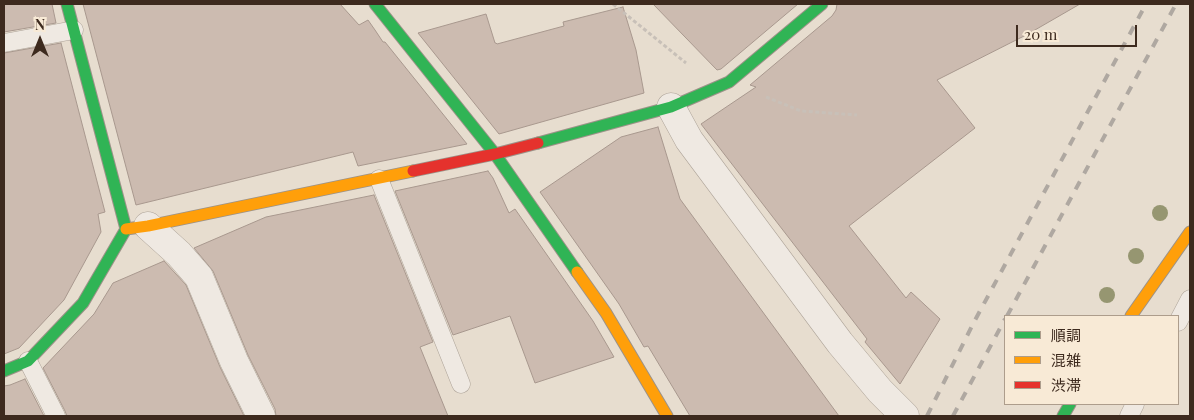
<!DOCTYPE html>
<html>
<head>
<meta charset="utf-8">
<style>
  body { margin:0 }
  #map { position:relative; width:1194px; height:420px; overflow:hidden; background:#e7ddcf; font-family:"Playfair Display","Noto Sans JP",serif }
  canvas { display:block }
  .frame { position:absolute; inset:0; border:5px solid #3d2a1e; pointer-events:none }
  .legend { position:absolute; left:1004px; top:315px; width:175px; height:90px; box-sizing:border-box; background:#f8ead6; border:1px solid #ad9d8c; margin:0; padding:6px 9px; list-style:none; font-size:15px; color:#3d2a1e }
  .legend li { display:flex; align-items:center; gap:10px; height:25px }
  .legend b { width:25px; border:1px solid #ad9d8c }
  .north { position:absolute; left:15px; top:15px; width:50px; height:50px; -webkit-text-stroke:4px #f8ead6; paint-order:stroke; rotate:0deg; font-size:14px; font-weight:700; line-height:20px; text-align:center; color:#3d2a1e }
  .north::after { content:''; display:block; margin:auto; width:18px; height:22px; background:#3d2a1e; clip-path:polygon(50% 0,100% 100%,50% 72%,0 100%) }
  .scale { position:absolute; left:1016px; top:25px; width:121px; height:22px; box-sizing:border-box; border:2px solid #3d2a1e; border-top:0; padding-left:6px; font-size:15px; line-height:18px; white-space:nowrap; color:#3d2a1e; -webkit-text-stroke:4px #f8ead6; paint-order:stroke }
</style>
</head>
<body>
<div id="map">
<canvas width="1194" height="420"></canvas>
<div class="frame"></div>
<ul class="legend">
<li><b style="height:6px;background:#30b455"></b>順調</li>
<li><b style="height:6px;background:#ff9f0a"></b>混雑</li>
<li><b style="height:6px;background:#e5322d"></b>渋滞</li>
</ul>
<div class="north">N</div>
<div class="scale">20 m</div>
</div>
<script>
const g = document.querySelector('canvas').getContext('2d');
g.lineJoin = 'round';
function fill(path, color) { g.fillStyle = color; g.fill(path, 'evenodd'); }
const poly = rows => new Path2D(rows.map(r => 'M' + r).join(''));
function stroke(path, color, width, dash) { g.strokeStyle = color; g.lineWidth = width; g.lineCap = dash ? 'butt' : 'round'; g.setLineDash(dash || []); g.stroke(path); }
const building = poly([
  [4,4,52,4,56,23,4,32,4,4],
  [83,4,340,4,359,25,368,20,375,30,383,42,385,42,467,144,358,166,353,152,136,205,83,4],
  [653,4,798,4,721,69,717,70,653,4],
  [837,4,1080,4,1028,34,937,80,975,128,849,226,906,298,911,292,940,319,900,384,865,342,867,339,701,124,756,87,750,85,832,16,836,10,837,4],
  [623,7,636,50,644,93,499,134,418,33,486,14,495,43,496,43,497,44,564,26,563,22,623,7],
  [61,43,105,212,98,214,101,232,64,300,19,348,4,354,4,53,61,43],
  [658,127,680,199,839,416,690,416,648,346,644,347,619,304,540,192,621,137,658,127],
  [488,171,493,178,509,213,515,209,593,321,614,357,535,383,510,316,453,335,395,191,488,171],
  [374,195,433,342,420,347,448,416,276,416,275,409,248,355,213,271,194,248,266,217,374,195],
  [164,261,186,285,220,367,244,416,67,416,65,411,43,368,94,314,113,283,164,261],
  [25,379,44,416,4,416,4,386,10,385,25,379]
]);
fill(building, '#ccbbb0');
stroke(building, '#a8988e', 1);
const lane = poly([
  [4,43,74,30],
  [379,179,461,384],
  [1178,322,1190,299],
  [28,361,56,416],
  [1129,416,1135,404]
]);
const street = poly([
  [671,107,689,140,840,343,880,391,905,416],
  [148,226,179,254,199,277,234,361,261,416]
]);
const fast = poly([
  [375,4,495,154,577,272],
  [538,143,671,107,729,82,822,4],
  [4,371,28,361,83,303,126,229,67,4],
  [1063,416,1070,404]
]);
const slow = poly([
  [126,229,148,226,413,171],
  [577,272,606,313,667,416],
  [1131,316,1190,232]
]);
const jam = poly([
  [413,171,495,154,538,143]
]);
stroke(lane, '#ada398', 19);
stroke(street, '#ada398', 29);
stroke(fast, '#9c9288', 13);
stroke(slow, '#9c9288', 13);
stroke(jam, '#9c9288', 13);
stroke(poly([
  [613,4,686,63],
  [766,97,801,111,857,115]
]), '#c8c0b8', 3, [4, 2.5]);
stroke(lane, '#efe9e2', 18);
stroke(street, '#efe9e2', 28);
stroke(fast, '#30b455', 11);
stroke(slow, '#ff9f0a', 11);
stroke(jam, '#e5322d', 11);
stroke(poly([
  [1007,316,1176,4],
  [927,416,974,322,1146,4],
  [953,416,1005,319]
]), '#afa8a1', 4, [9, 9]);
g.fillStyle = '#969671';
for (const [x, y] of [
  [1160,213],
  [1136,256],
  [1107,295]
]) { g.beginPath(); g.arc(x, y, 8, 0, 2 * Math.PI); g.fill(); }
</script>
</body>
</html>
